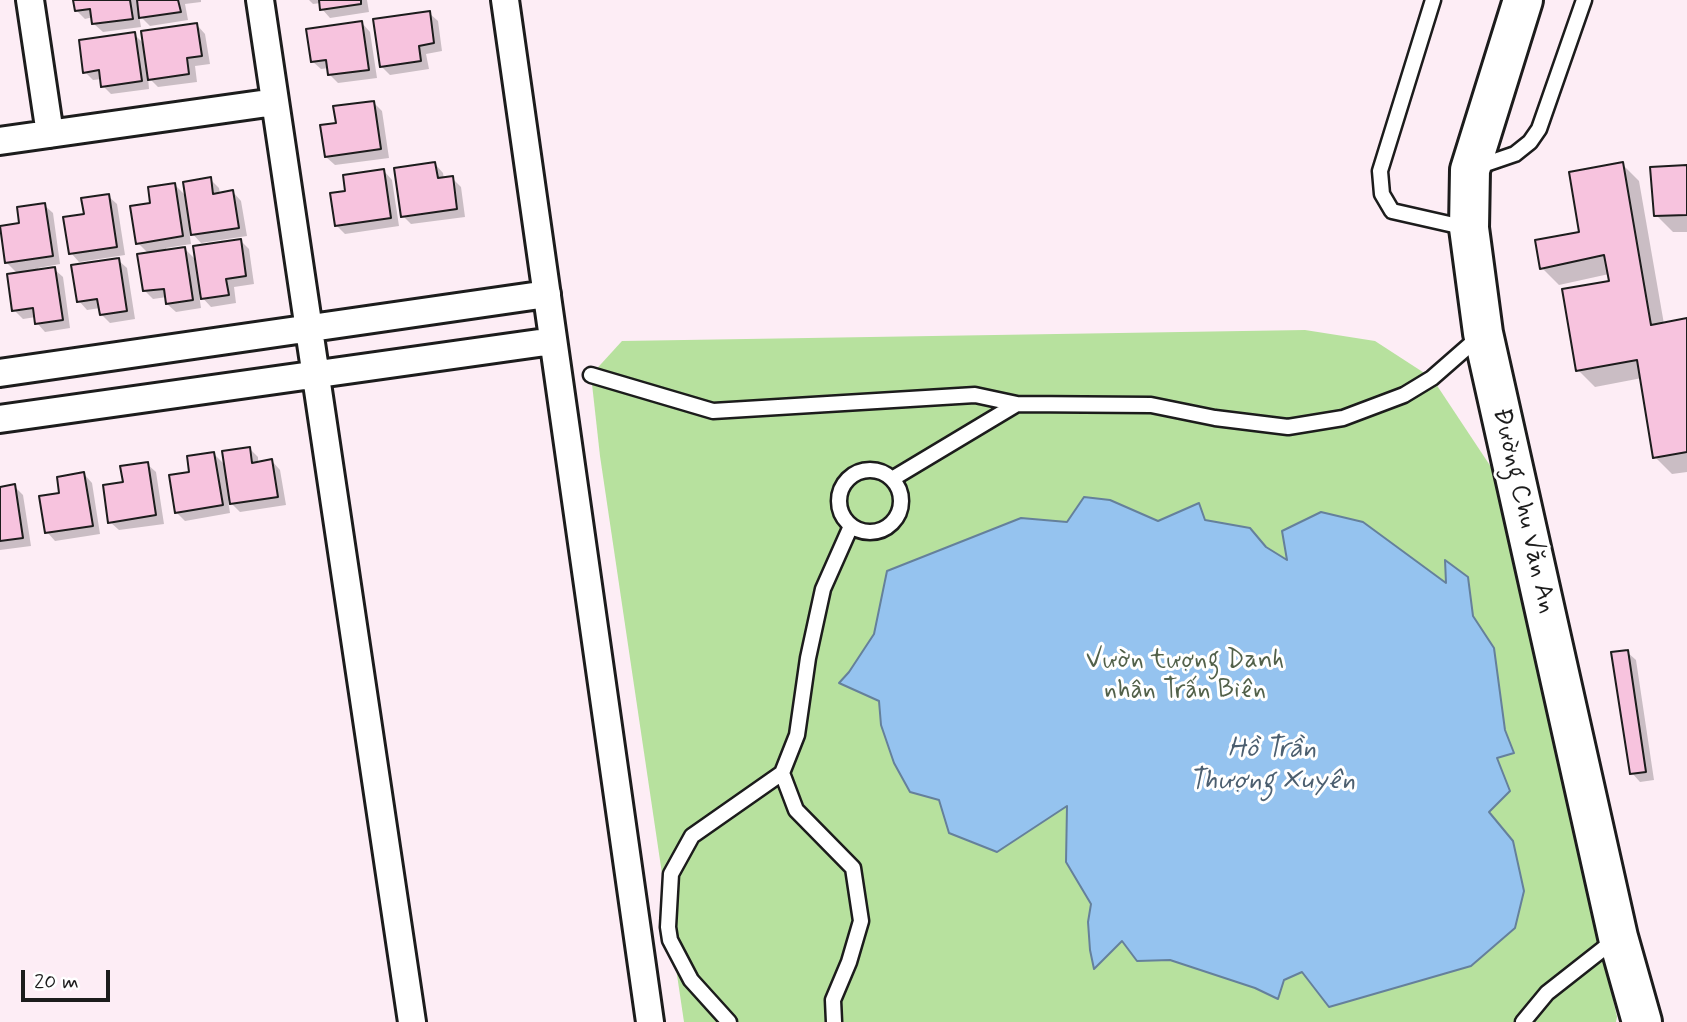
<!DOCTYPE html>
<html>
<head>
<meta charset="utf-8">
<style>
  body { margin:0 }
  #map { position:relative; width:1687px; height:1022px; overflow:hidden; background:#fdedf5; font-family:Mynerve,sans-serif }
  canvas { display:block }
  .scale { position:absolute; left:21px; top:970px; width:89px; height:32px; box-sizing:border-box; border:4px solid #1c1c1c; border-top:0; padding-left:9px; font-size:21px; line-height:24px; white-space:nowrap; color:#1c1c1c; -webkit-text-stroke:5px #fff; paint-order:stroke }
</style>
</head>
<body>
<div id="map">
<canvas width="1687" height="1022"></canvas>
<div class="scale">20 m</div>
</div>
<script>
const g = document.querySelector('canvas').getContext('2d');
g.lineJoin = 'round';
function fill(path, color) { g.fillStyle = color; g.fill(path, 'evenodd'); }
const poly = rows => new Path2D(rows.map(r => 'M' + r).join(''));
function stroke(path, color, width, dash) { g.strokeStyle = color; g.lineWidth = width; g.lineCap = dash ? 'butt' : 'round'; g.setLineDash(dash || []); g.stroke(path); }
function label(font, color, halo, rows, align = 'center') {
  g.font = font + ' Mynerve,sans-serif'; g.lineWidth = 6; g.setLineDash([]); g.textBaseline = 'middle'; g.strokeStyle = halo; g.fillStyle = color; for (const [text, x, y, turn = 0] of rows) {
    g.save(); g.translate(x, y); g.rotate((+turn || 0) * Math.PI / 180); g.textAlign = isNaN(turn) ? turn : align; if (halo) g.strokeText(text, 0, 0); g.fillText(text, 0, 0); g.restore();
  }
}
fill(poly([
  [1305,330,1375,341,1432,378,1493,470,1617,1017,1616,1022,684,1022,600,456,591,375,622,341]
]), '#b7e19e');
const water = poly([
  [1084,497,1110,500,1158,521,1199,503,1205,520,1250,528,1266,547,1287,560,1282,531,1321,512,1363,522,1446,583,1445,560,1468,577,1473,616,1494,648,1505,730,1514,753,1497,758,1510,791,1489,812,1513,841,1524,891,1515,928,1471,966,1329,1007,1302,972,1284,980,1278,999,1255,988,1170,960,1137,961,1122,941,1094,969,1090,950,1088,922,1091,904,1066,862,1067,806,997,852,949,833,939,800,910,792,894,763,881,725,879,701,839,683,849,672,874,634,887,571,1021,518,1067,522,1084,497]
]);
fill(water, '#95c3ef');
stroke(water, '#65809b', 2);
fill(poly([
  [75,0,201,0,201,2,185,4,188,20,150,26,139,15,141,27,103,32,94,24,93,17,85,19,76,10],
  [309,0,367,0,369,12,330,18,322,9,321,3,313,4],
  [429,13,438,21,442,51,426,54,429,69,390,75,381,66],
  [362,23,370,32,377,78,338,83,330,75,329,68,321,69,312,61],
  [197,25,205,34,210,64,195,66,197,82,158,87,148,77,149,89,111,94,103,86,102,79,93,80,85,72,134,34,144,44],
  [373,102,382,111,389,158,335,165,326,157,338,124],
  [435,164,443,173,444,179,452,178,461,187,465,217,411,224,403,216],
  [1622,164,1639,181,1664,324,1687,320,1687,472,1672,474,1655,457,1642,378,1595,387,1578,370,1611,283,1609,274,1559,285,1542,268,1581,234],
  [1687,167,1687,232,1673,232,1656,215],
  [384,171,392,180,399,226,345,234,336,225,347,193],
  [210,179,219,188,220,194,233,192,241,201,247,236,201,243,189,230,191,244,166,248,167,251,185,249,197,261,240,240,249,249,254,284,234,287,236,303,211,307,199,294,201,308,176,312,167,304,167,297,153,299,145,291,149,254,138,243,152,204,175,185,187,197],
  [108,196,117,204,125,255,79,262,71,253,86,215],
  [44,205,53,213,60,264,38,268,39,271,54,269,63,277,70,328,45,332,37,323,36,317,23,319,14,310,18,274,7,263,21,224],
  [118,260,127,268,135,319,110,323,101,314,100,308,87,310,79,301],
  [249,448,258,457,258,464,272,461,280,470,286,505,240,512,228,500,230,513,185,521,176,512,191,474,214,454,226,466],
  [147,464,156,472,164,524,119,530,110,522,125,484],
  [84,474,92,483,100,534,55,541,47,532,61,494],
  [14,486,23,495,31,546,0,550,0,488],
  [1627,652,1636,660,1654,780,1640,782,1632,773]
]), '#0003');
const building = poly([
  [73,0,130,0,133,19,92,24,90,9,75,11,73,0],
  [137,0,178,0,181,12,139,18,137,0],
  [319,0,361,0,361,4,320,10,319,0],
  [430,11,434,43,419,46,421,61,380,67,373,19,430,11],
  [362,21,369,70,328,75,326,60,311,62,306,29,362,21],
  [197,23,202,56,187,58,189,74,148,80,141,31,197,23],
  [135,32,142,81,101,87,99,70,83,73,79,40,135,32],
  [374,101,381,149,325,157,320,125,336,123,333,106,374,101],
  [435,162,438,178,453,176,457,209,401,217,394,168,435,162],
  [1623,162,1651,325,1687,318,1687,452,1653,458,1637,360,1576,371,1562,289,1609,281,1604,255,1540,269,1535,240,1579,232,1569,172,1623,162],
  [1687,165,1687,215,1654,216,1650,167,1687,165],
  [384,169,391,218,335,226,330,193,345,191,343,175,384,169],
  [211,177,213,194,233,190,239,228,191,235,183,182,211,177],
  [175,183,183,236,136,244,130,206,150,203,148,187,175,183],
  [109,194,117,247,69,254,63,217,84,214,81,198,109,194],
  [45,203,53,256,5,263,0,226,19,223,17,207,45,203],
  [241,239,246,276,226,279,229,295,201,299,193,246,241,239],
  [185,247,193,300,166,304,164,289,143,291,137,254,185,247],
  [119,258,127,311,100,315,97,299,77,302,71,265,119,258],
  [55,267,63,320,35,324,33,308,12,311,7,274,55,267],
  [250,447,252,463,272,459,278,497,230,504,222,451,250,447],
  [214,452,223,505,175,513,169,475,189,472,187,456,214,452],
  [148,462,156,515,108,523,103,485,123,482,120,466,148,462],
  [84,472,93,526,45,533,39,496,59,493,57,477,84,472],
  [15,484,23,538,0,541,0,487,15,484],
  [1628,650,1646,772,1630,774,1611,652,1628,650]
]);
fill(building, '#f7c3de');
stroke(building, '#1c1c1c', 2);
const lane = poly([
  [1433,0,1380,171,1382,194,1392,211,1467,228],
  [1477,167,1515,154,1530,142,1539,129,1584,0],
  [591,375,713,411,975,395,1017,404,1151,405,1215,418,1288,427,1343,418,1404,395,1432,378,1480,336],
  '839 501a31 31 0 1 1 62 0a31 31 0 1 1-62 0Z',
  [892,479,1017,404],
  [782,773,796,810,853,868,861,921,849,962,833,1000,834,1022],
  [729,1022,691,980,670,940,668,927,671,874,692,836,782,773,797,735,808,658,823,589,851,526],
  [1523,1022,1547,993,1617,938]
]);
const street = poly([
  [30,0,50,134],
  [260,0,412,1022],
  [505,0,650,1022],
  [0,141,275,102],
  [0,373,547,294],
  [0,419,553,341]
]);
const secondary = poly([
  [1523,0,1470,170,1469,228,1483,333,1618,937,1642,1022]
]);
stroke(lane, '#1c1c1c', 19);
stroke(street, '#1c1c1c', 32);
stroke(secondary, '#1c1c1c', 44);
stroke(lane, '#fff', 14);
stroke(street, '#fff', 26);
stroke(secondary, '#fff', 38);
label('26px', '#1c1c1c', '#fff', [
  ["Đường Chu Văn An",1523,511,77]
]);
label('26px', '#52614a', '#fff', [
  ["Vườn tượng Danh",1185,662],
  ["nhân Trấn Biên",1185,692]
]);
label('italic 28px', '#4c5f70', '#fff', [
  ["Hồ Trần",1272,750],
  ["Thượng Xuyên",1272,782]
]);
</script>
</body>
</html>
